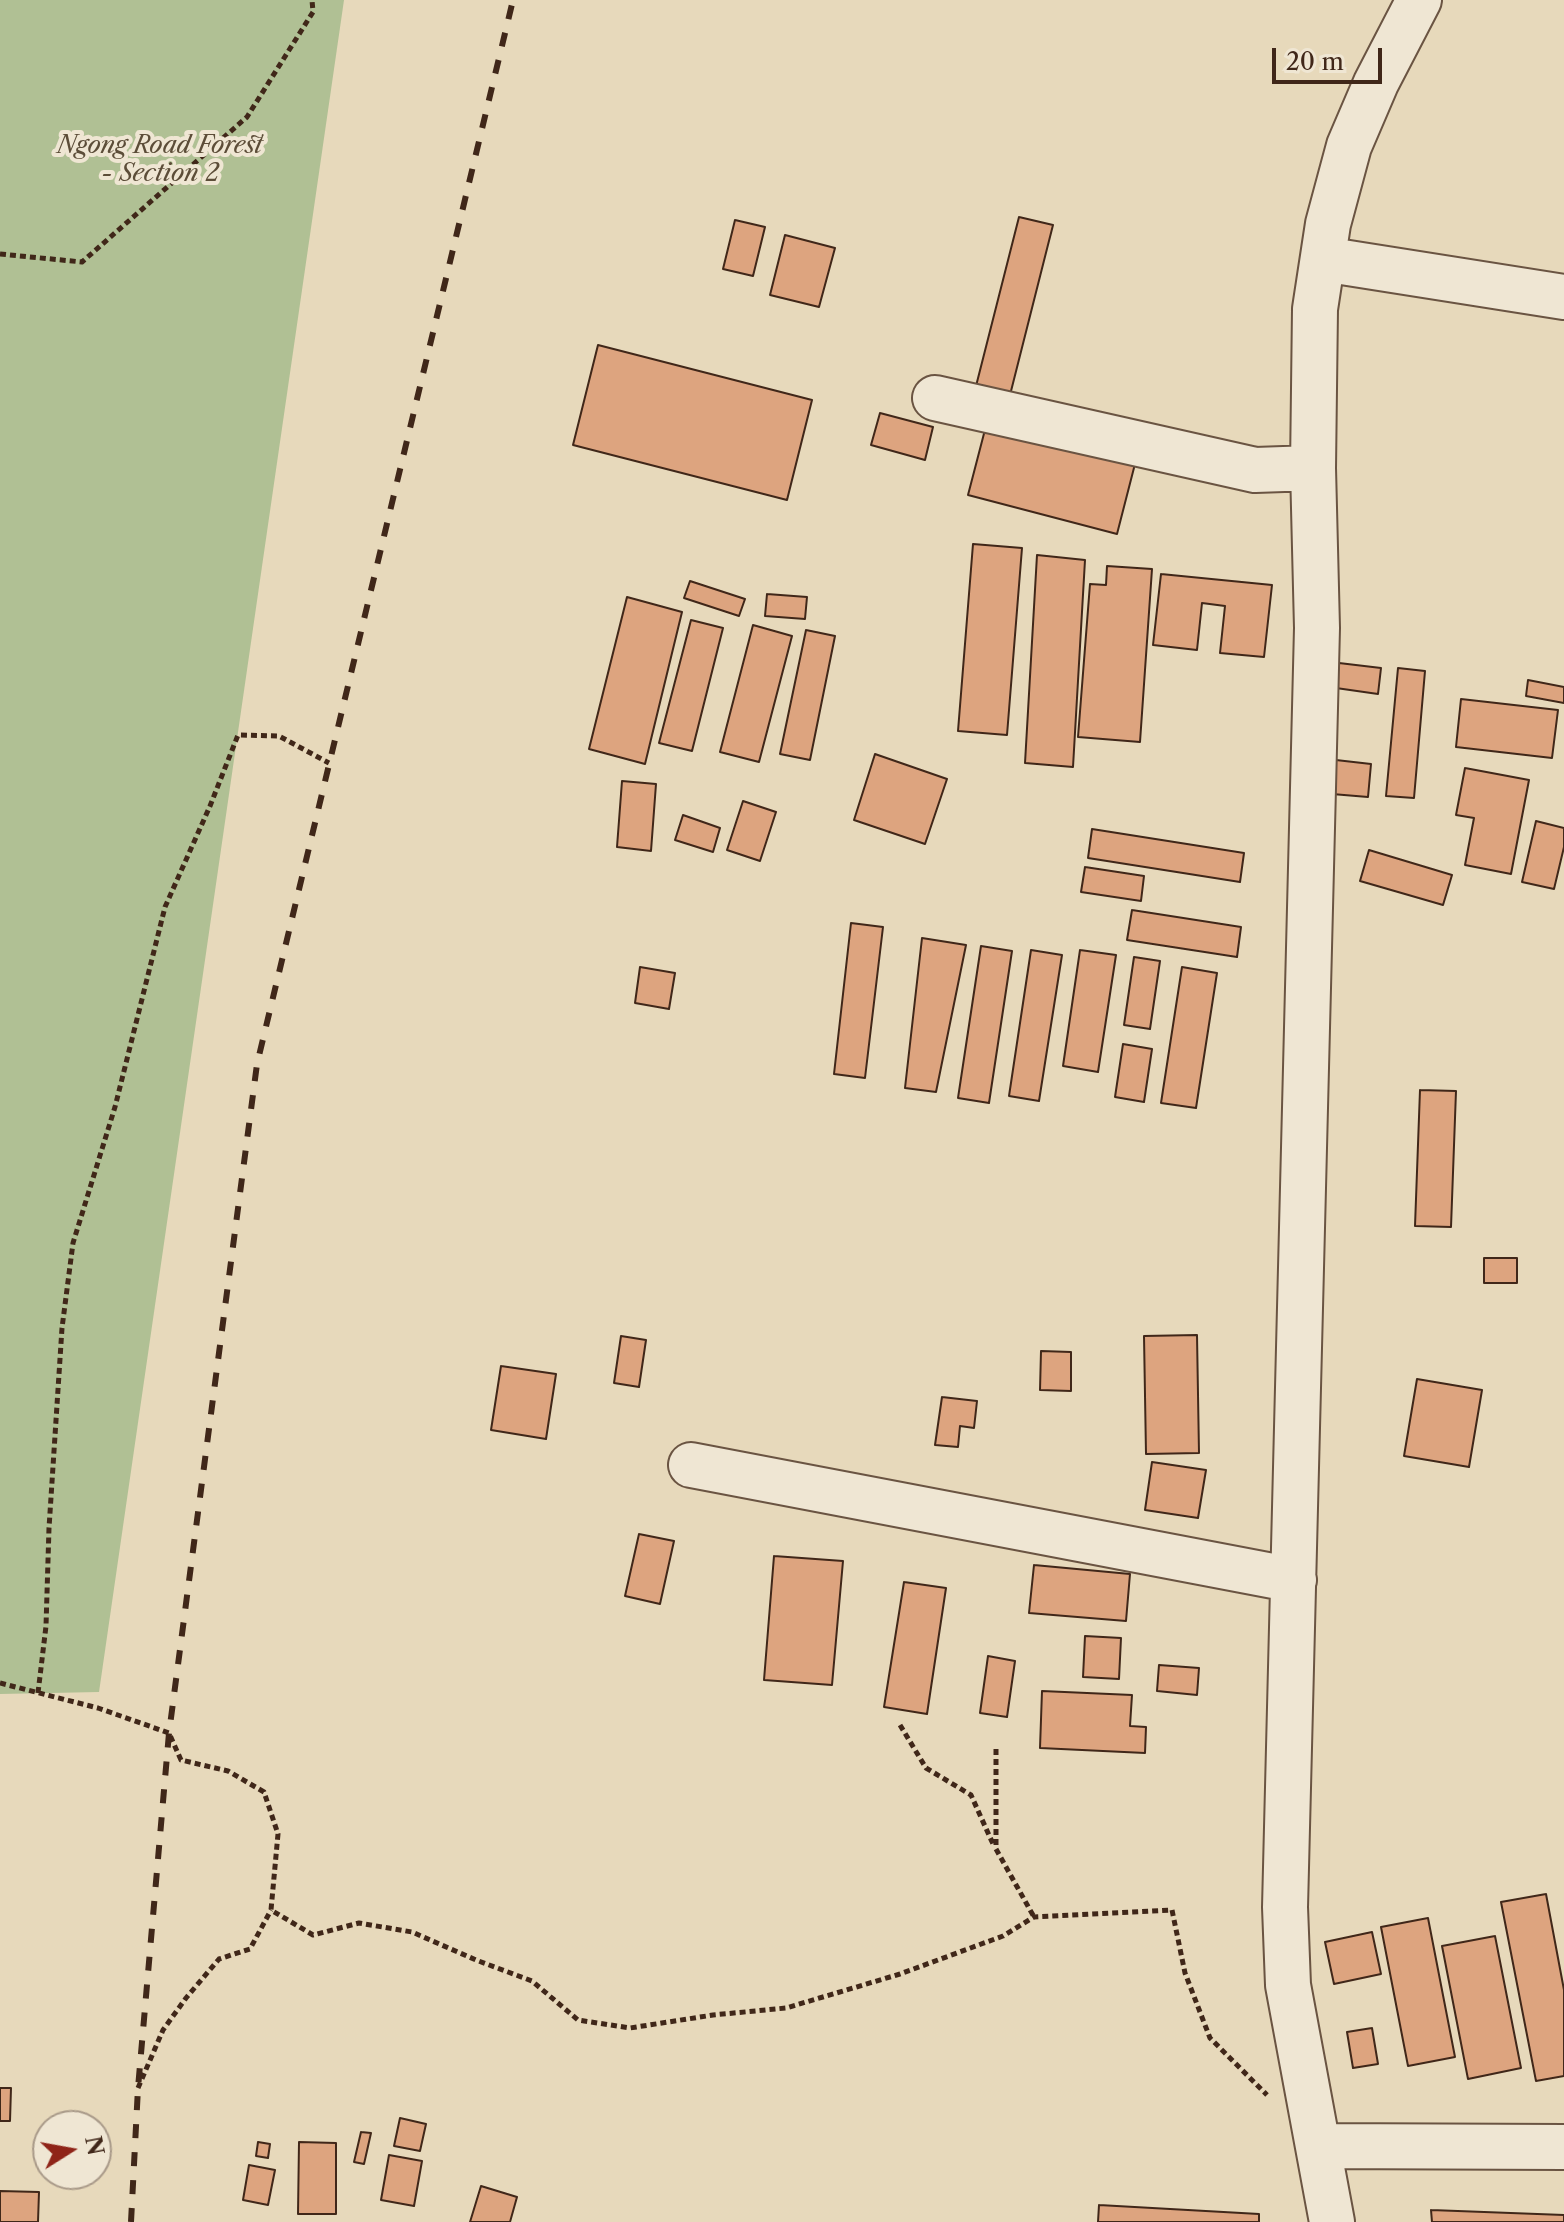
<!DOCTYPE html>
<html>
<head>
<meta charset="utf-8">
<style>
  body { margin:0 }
  #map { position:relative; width:1564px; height:2222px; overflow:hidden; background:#e7d9bb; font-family:"Libre Caslon Text",serif }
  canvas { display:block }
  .north { position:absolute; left:32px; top:2110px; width:80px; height:80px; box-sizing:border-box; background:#efe6d3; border:2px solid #a99a89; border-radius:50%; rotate:79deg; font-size:22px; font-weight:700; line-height:32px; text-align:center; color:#402719 }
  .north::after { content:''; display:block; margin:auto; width:28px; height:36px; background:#8f2418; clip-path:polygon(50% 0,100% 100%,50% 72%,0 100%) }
  .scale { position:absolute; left:1272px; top:48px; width:110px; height:36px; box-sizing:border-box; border:4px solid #402719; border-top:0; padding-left:10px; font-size:24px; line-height:28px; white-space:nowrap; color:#402719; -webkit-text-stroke:6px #efe6d3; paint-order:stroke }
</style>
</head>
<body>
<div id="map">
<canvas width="1564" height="2222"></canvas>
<div class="north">N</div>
<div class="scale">20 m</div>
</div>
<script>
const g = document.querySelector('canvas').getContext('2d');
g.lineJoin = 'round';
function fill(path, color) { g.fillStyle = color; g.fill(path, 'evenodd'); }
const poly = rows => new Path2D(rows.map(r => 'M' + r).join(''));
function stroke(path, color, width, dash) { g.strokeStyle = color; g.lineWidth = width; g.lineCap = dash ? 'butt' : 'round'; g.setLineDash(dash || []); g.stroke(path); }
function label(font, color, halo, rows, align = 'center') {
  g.font = font + ' "Libre Caslon Text",serif'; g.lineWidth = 8; g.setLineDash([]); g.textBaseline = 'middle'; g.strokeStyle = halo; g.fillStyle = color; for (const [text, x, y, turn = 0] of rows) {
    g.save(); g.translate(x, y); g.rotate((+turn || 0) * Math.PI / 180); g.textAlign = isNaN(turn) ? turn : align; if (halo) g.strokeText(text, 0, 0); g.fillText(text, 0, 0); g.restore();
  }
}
fill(poly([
  [0,0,344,0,99,1692,0,1694]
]), '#b0c094');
const building = poly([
  [1019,217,1053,225,1009,399,975,390,1019,217],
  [735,220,765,227,753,276,723,269,735,220],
  [785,235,835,248,819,307,770,295,785,235],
  [598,345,812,400,787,500,573,445,598,345],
  [880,413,933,427,925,460,871,445,880,413],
  [987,422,1136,460,1117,534,968,495,987,422],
  [973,544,1022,548,1007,735,958,731,973,544],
  [1037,555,1085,560,1073,767,1025,763,1037,555],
  [1107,566,1152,569,1140,742,1078,737,1090,584,1106,585,1107,566],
  [1161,574,1272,585,1264,657,1220,653,1225,606,1202,603,1197,650,1153,645,1161,574],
  [690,581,745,599,739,616,684,598,690,581],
  [767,594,807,597,805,619,765,616,767,594],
  [627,597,682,612,645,764,589,749,627,597],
  [691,620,723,628,692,751,659,743,691,620],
  [753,625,792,636,759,762,720,752,753,625],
  [806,630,835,636,810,760,780,754,806,630],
  [1339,663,1381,668,1378,694,1336,688,1339,663],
  [1398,668,1425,671,1414,798,1386,796,1398,668],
  [1528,680,1564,687,1564,703,1526,696,1528,680],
  [1461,699,1558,710,1552,758,1456,747,1461,699],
  [875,754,947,779,925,844,854,820,875,754],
  [1336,760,1371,764,1368,797,1332,794,1336,760],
  [1465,768,1529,780,1511,874,1465,865,1474,818,1456,815,1465,768],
  [622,781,656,784,651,851,617,847,622,781],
  [743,801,776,812,760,861,727,850,743,801],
  [683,815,720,828,713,852,675,840,683,815],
  [1536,821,1564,828,1564,847,1554,889,1522,882,1536,821],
  [1092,829,1244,853,1240,882,1088,858,1092,829],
  [1369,850,1452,875,1443,905,1360,881,1369,850],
  [1085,867,1144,876,1141,901,1081,892,1085,867],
  [1132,910,1241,927,1237,957,1127,940,1132,910],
  [851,923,883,927,865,1078,834,1074,851,923],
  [922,938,966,945,936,1092,905,1088,922,938],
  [981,946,1012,951,989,1103,958,1098,981,946],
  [1031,950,1062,955,1039,1101,1009,1096,1031,950],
  [1080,950,1116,955,1098,1072,1063,1066,1080,950],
  [1134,957,1160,961,1150,1029,1124,1025,1134,957],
  [640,967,675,973,669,1009,635,1003,640,967],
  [1182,967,1217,973,1196,1108,1161,1103,1182,967],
  [1123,1044,1152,1049,1144,1102,1115,1097,1123,1044],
  [1420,1090,1456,1091,1451,1227,1415,1226,1420,1090],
  [1484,1258,1517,1258,1517,1283,1484,1283,1484,1258],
  [1197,1335,1199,1453,1146,1454,1144,1336,1197,1335],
  [621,1336,646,1340,639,1387,614,1383,621,1336],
  [1041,1351,1071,1352,1071,1391,1040,1390,1041,1351],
  [501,1366,556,1374,546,1439,491,1430,501,1366],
  [1417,1379,1482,1390,1469,1467,1404,1456,1417,1379],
  [942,1397,977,1401,974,1428,960,1426,958,1447,935,1445,942,1397],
  [1152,1462,1206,1470,1198,1518,1145,1510,1152,1462],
  [639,1534,674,1541,660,1604,625,1596,639,1534],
  [774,1556,843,1561,832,1685,764,1680,774,1556],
  [1034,1565,1130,1574,1126,1621,1029,1613,1034,1565],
  [904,1582,946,1588,927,1714,884,1707,904,1582],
  [1085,1636,1121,1638,1119,1679,1083,1677,1085,1636],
  [988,1656,1015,1661,1007,1717,980,1713,988,1656],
  [1159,1665,1199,1668,1197,1695,1157,1691,1159,1665],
  [1042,1691,1132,1695,1130,1726,1146,1727,1145,1753,1040,1748,1042,1691],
  [1546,1894,1564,1990,1564,2076,1536,2081,1501,1902,1546,1894],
  [1428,1918,1455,2057,1408,2066,1381,1927,1428,1918],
  [1372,1932,1381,1974,1334,1984,1325,1942,1372,1932],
  [1495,1936,1521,2068,1468,2079,1442,1946,1495,1936],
  [1372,2028,1378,2064,1353,2068,1347,2032,1372,2028],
  [0,2088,11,2088,10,2121,0,2121,0,2088],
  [400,2118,426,2124,420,2151,394,2146,400,2118],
  [361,2132,371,2133,364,2164,354,2162,361,2132],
  [258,2142,270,2144,268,2158,256,2156,258,2142],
  [299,2142,336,2143,336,2214,298,2214,299,2142],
  [389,2155,422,2161,414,2206,381,2200,389,2155],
  [249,2165,275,2170,268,2205,243,2200,249,2165],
  [481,2186,517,2197,510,2222,470,2222,481,2186],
  [0,2191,39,2192,38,2222,0,2222,0,2191],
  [1099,2205,1259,2214,1259,2222,1098,2222,1099,2205],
  [1431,2210,1564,2215,1564,2222,1432,2222,1431,2210]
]);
fill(building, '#dda47f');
stroke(building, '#402719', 2);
const minor = poly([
  [1323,259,1564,297],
  [935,398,1255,470,1313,468],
  [691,1465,1294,1580],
  [1318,2146,1564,2147],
  [1332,2222,1288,1985,1285,1907,1317,628,1313,468,1315,309,1328,224,1349,146,1376,83,1419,0]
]);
stroke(minor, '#6a5442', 48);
stroke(poly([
  [0,254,82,262,247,117,313,12,312,0],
  [0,1683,98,1708,169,1733,181,1760,228,1771,264,1792,278,1834,271,1910,313,1935,359,1923,412,1932,476,1960,532,1981,578,2020,630,2028,713,2015,786,2008,900,1974,1003,1936,1034,1917,1172,1910,1185,1973,1210,2038,1267,2095],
  [38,1693,46,1626,49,1528,62,1328,73,1243,115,1107,165,907,210,806,238,735,279,736,329,763],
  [900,1725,926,1768,971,1795,993,1844],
  [996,1749,996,1849,1034,1917],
  [138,2088,163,2030,186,1998,219,1959,250,1949,271,1910]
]), '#402719', 5, [6, 4]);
stroke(minor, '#efe6d3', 44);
stroke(poly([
  [131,2222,138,2088,169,1733,257,1064,513,0]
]), '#402719', 6, [14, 14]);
label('italic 24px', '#5c4d38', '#efe6d3', [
  ["Ngong Road Forest",160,146],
  ["- Section 2",160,174]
]);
</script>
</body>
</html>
